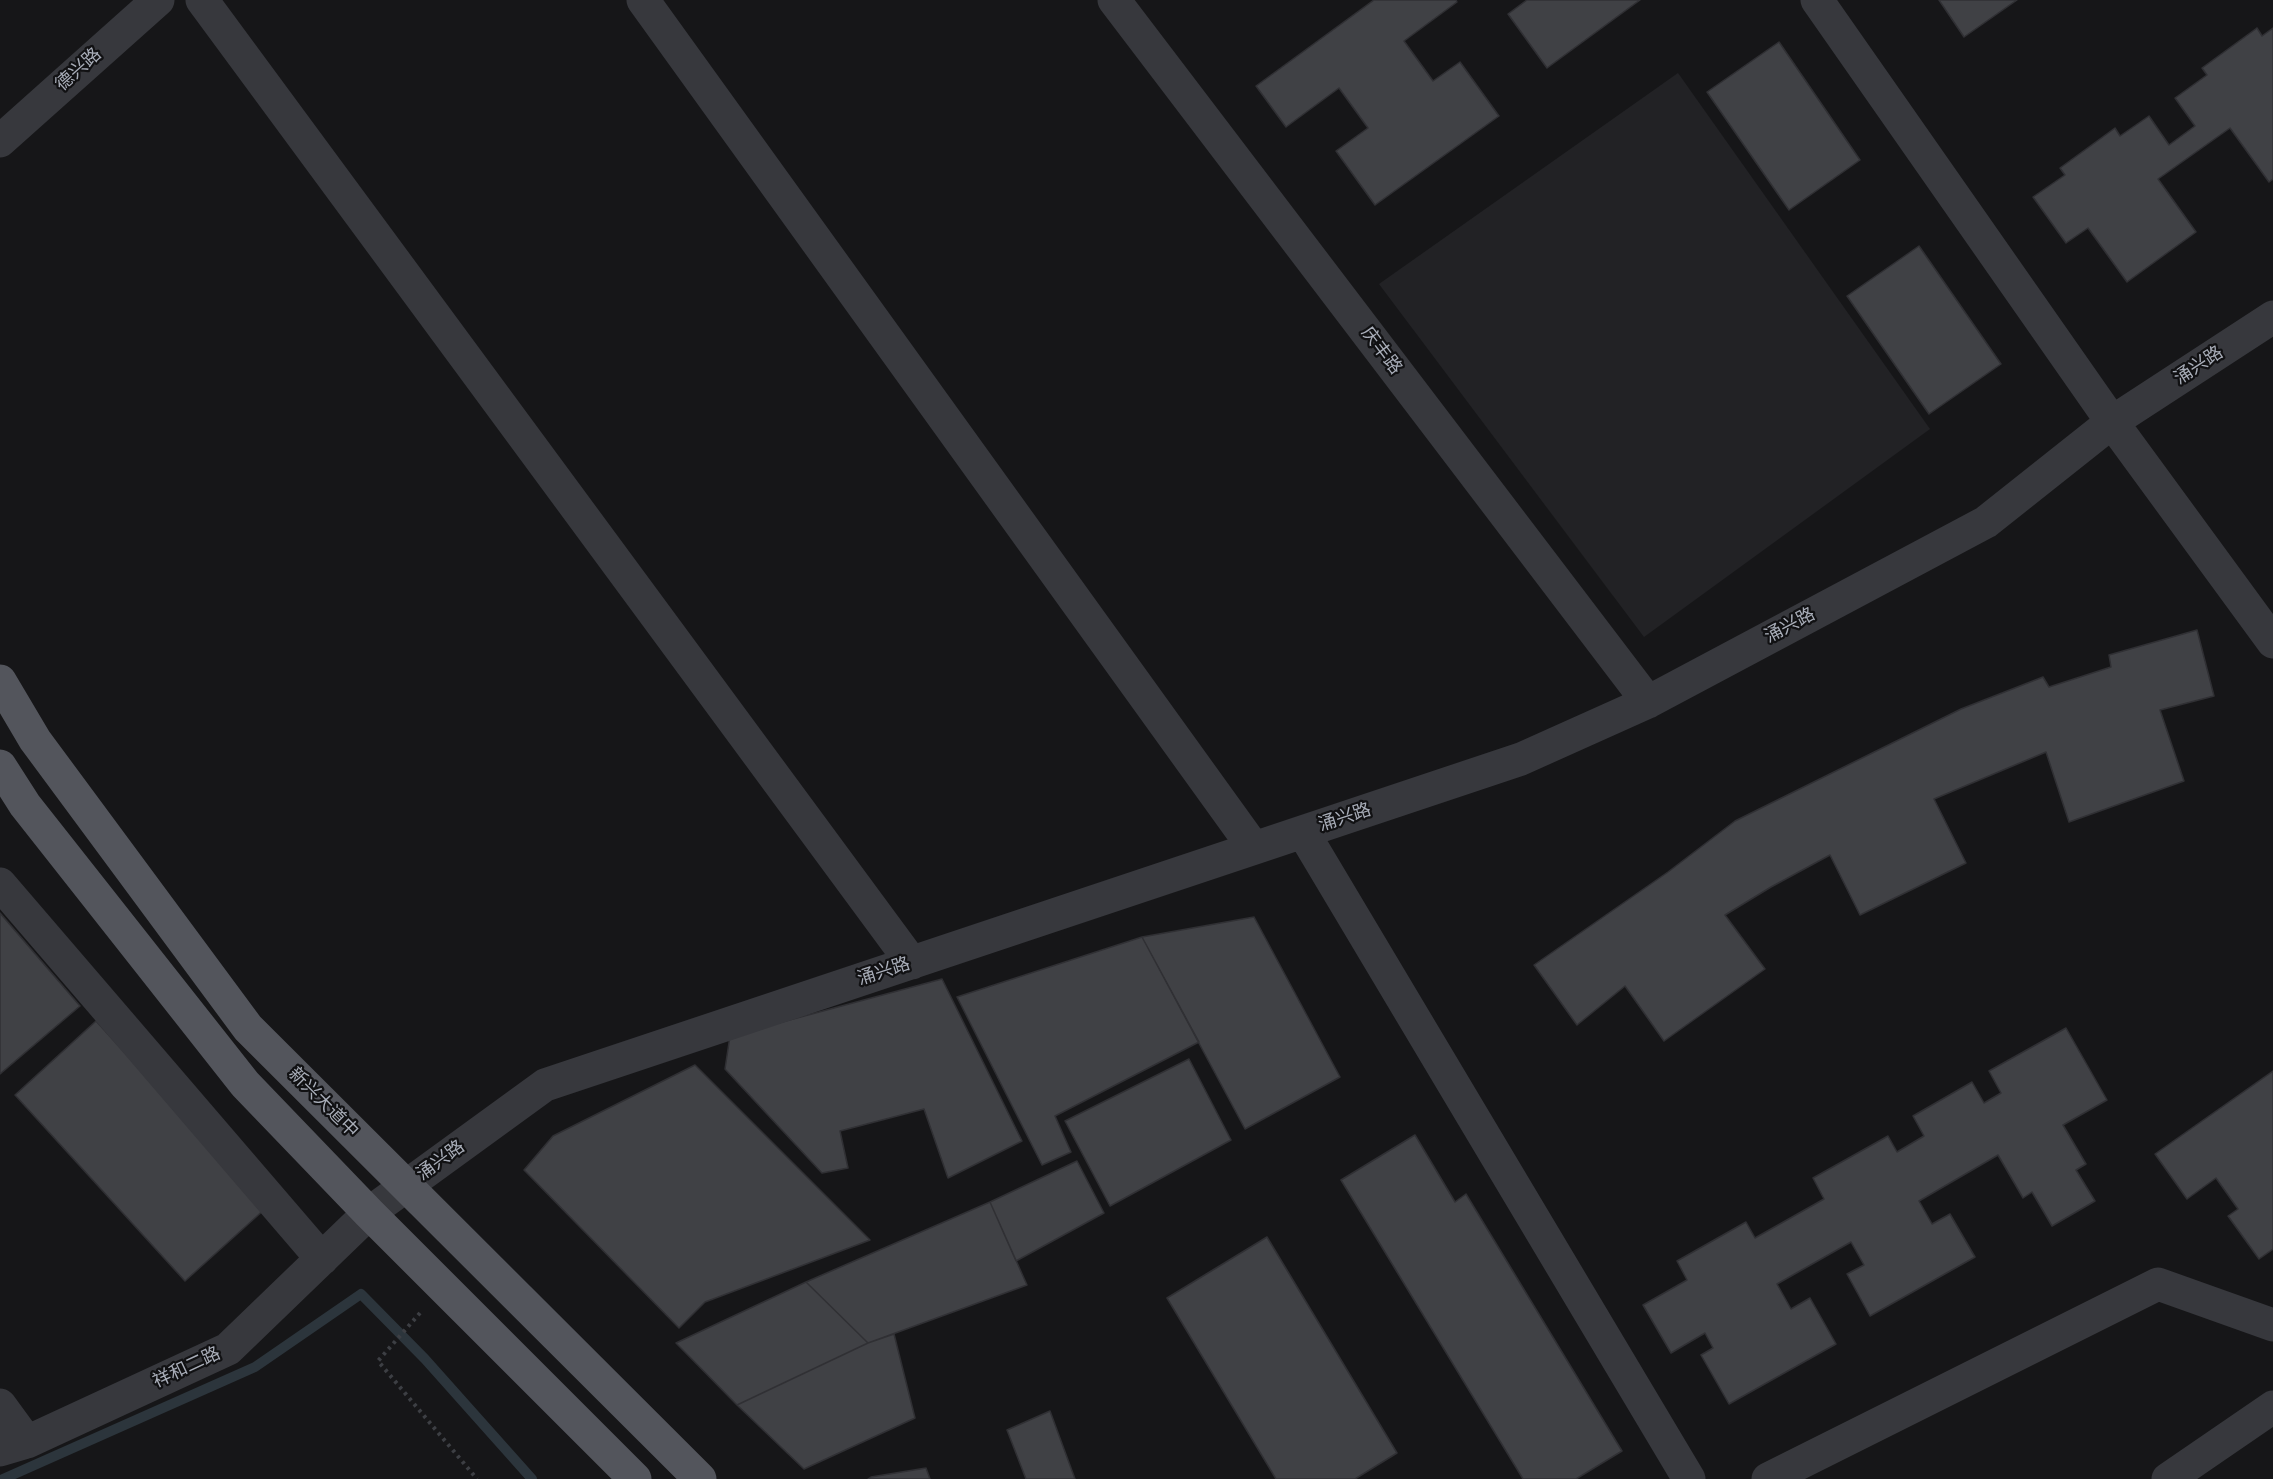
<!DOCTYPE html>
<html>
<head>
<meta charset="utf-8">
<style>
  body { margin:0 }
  canvas { display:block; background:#161618 }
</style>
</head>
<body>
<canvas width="2273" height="1479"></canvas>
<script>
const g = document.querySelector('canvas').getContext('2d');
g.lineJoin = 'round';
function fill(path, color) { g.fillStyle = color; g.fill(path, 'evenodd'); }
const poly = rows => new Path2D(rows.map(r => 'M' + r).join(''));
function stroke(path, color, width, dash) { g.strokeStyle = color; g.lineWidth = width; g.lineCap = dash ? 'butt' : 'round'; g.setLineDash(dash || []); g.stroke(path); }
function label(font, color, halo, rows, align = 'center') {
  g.font = font + ' "Varela Round","Noto Sans SC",sans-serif'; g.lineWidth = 4.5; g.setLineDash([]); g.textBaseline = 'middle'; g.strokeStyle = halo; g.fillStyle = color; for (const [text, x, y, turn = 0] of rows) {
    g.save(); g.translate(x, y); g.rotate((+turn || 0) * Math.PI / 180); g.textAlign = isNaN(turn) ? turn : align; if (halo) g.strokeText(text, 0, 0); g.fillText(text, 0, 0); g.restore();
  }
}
fill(poly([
  [1678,73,1930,429,1644,637,1379,284]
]), '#222225');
stroke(poly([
  [3,1479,255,1367,361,1294,425,1359,532,1479]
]), '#2c353c', 10);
const building = poly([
  [1374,0,1456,0,1457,2,1404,41,1433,81,1460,62,1499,116,1375,205,1336,151,1368,128,1339,88,1286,127,1256,86,1374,0],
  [1527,0,1640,0,1547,68,1508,14,1527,0],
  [1939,0,2017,0,1964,37,1939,0],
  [2257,28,2262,36,2273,28,2273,179,2269,182,2230,128,2158,179,2196,232,2127,282,2088,228,2066,243,2033,197,2065,175,2060,168,2115,128,2120,136,2149,116,2169,145,2195,126,2175,98,2207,75,2202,68,2257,28],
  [1779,42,1860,160,1789,210,1707,92,1779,42],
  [1919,246,2001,364,1929,414,1847,296,1919,246],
  [2197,630,2214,696,2160,710,2184,781,2069,822,2046,752,1934,799,1966,863,1860,915,1830,855,1771,887,1725,915,1765,969,1664,1041,1625,986,1577,1025,1534,965,1668,872,1735,821,1961,709,2043,677,2049,687,2111,667,2109,655,2197,630],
  [0,913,80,1006,0,1074,0,913],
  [1254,917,1340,1077,1245,1129,1142,937,1254,917],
  [1142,937,1199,1042,1055,1116,1071,1152,1042,1165,957,997,1142,937],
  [942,979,1022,1141,948,1178,924,1109,840,1131,848,1168,822,1173,725,1069,730,1036,942,979],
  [96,1021,266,1208,185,1281,15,1095,96,1021],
  [2066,1028,2107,1100,2063,1125,2086,1164,2076,1170,2095,1201,2052,1226,2032,1192,2023,1198,1998,1155,1919,1201,1932,1224,1950,1214,1975,1257,1870,1316,1847,1274,1864,1265,1851,1242,1777,1284,1791,1309,1810,1298,1836,1344,1729,1404,1701,1355,1713,1348,1705,1333,1671,1353,1643,1305,1687,1280,1677,1261,1746,1222,1755,1238,1824,1199,1813,1178,1888,1136,1897,1152,1924,1136,1913,1116,1972,1082,1984,1103,2001,1093,1989,1071,2066,1028],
  [1189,1059,1231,1140,1110,1206,1065,1121,1189,1059],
  [695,1065,870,1240,705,1302,679,1328,524,1170,553,1136,695,1065],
  [2273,1071,2273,1249,2259,1259,2228,1216,2238,1209,2216,1178,2187,1199,2155,1154,2273,1071],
  [1415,1135,1455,1202,1466,1194,1622,1451,1576,1479,1523,1479,1341,1180,1415,1135],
  [1077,1161,1104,1213,1016,1261,990,1202,1077,1161],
  [990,1202,1027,1285,868,1343,806,1282,990,1202],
  [1267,1237,1397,1453,1355,1479,1276,1479,1167,1298,1267,1237],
  [806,1282,868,1343,737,1405,676,1343,806,1282],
  [894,1334,915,1418,804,1469,737,1405,868,1343,894,1334],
  [1050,1411,1075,1479,1026,1479,1007,1430,1050,1411],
  [926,1468,930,1479,868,1479,871,1477,926,1468]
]);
fill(building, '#404145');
stroke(building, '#303034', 1.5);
stroke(poly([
  [420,1313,378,1361,477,1479]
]), '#3d3f44', 4, [3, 4.5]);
stroke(poly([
  [202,0,912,963],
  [643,0,1254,848],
  [1114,0,1648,702],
  [1817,0,2112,422,2273,642],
  [0,141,158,0],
  [1303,832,1689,1479],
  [0,884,322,1259],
  [0,1405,27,1442],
  [0,1450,27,1442,228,1349,369,1213,545,1085,1521,759,1648,702,1986,522,2112,422,2273,317],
  [1768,1479,2158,1284,2273,1325],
  [2168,1479,2273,1407]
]), '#37383d', 33);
stroke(poly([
  [0,681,35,740,248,1028,700,1479],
  [0,766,25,805,245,1084,369,1213,635,1479]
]), '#53555c', 33);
label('18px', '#a8adb8', '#111113', [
  ["德兴路",79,70,-42],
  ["庆丰路",1381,351,53],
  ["涌兴路",2199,366,-33],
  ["涌兴路",1790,626,-28],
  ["涌兴路",1345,818,-18],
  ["涌兴路",884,972,-18],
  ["新兴大道中",323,1103,45],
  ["涌兴路",441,1161,-36],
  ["祥和二路",187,1368,-25]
]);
</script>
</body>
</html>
